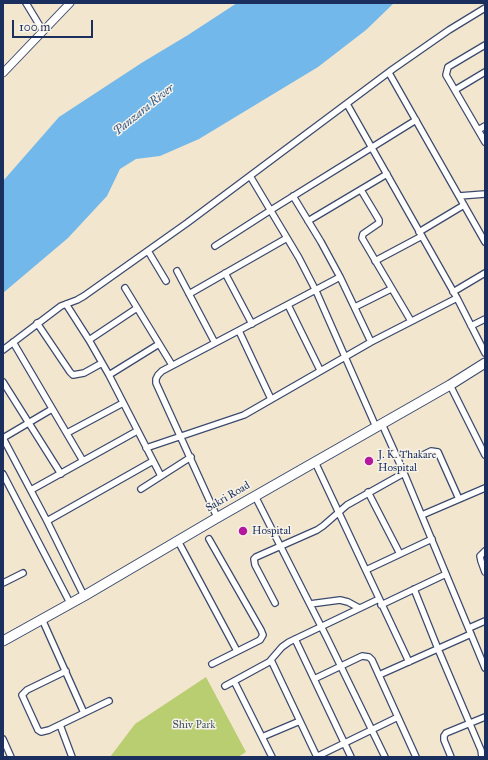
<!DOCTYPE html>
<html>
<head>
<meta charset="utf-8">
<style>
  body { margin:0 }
  #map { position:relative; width:488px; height:760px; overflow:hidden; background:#f3e6ce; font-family:"IM FELL Great Primer",serif }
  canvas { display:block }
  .frame { position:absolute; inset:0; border:4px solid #1b2f5e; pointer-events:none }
  .scale { position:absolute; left:12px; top:20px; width:81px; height:18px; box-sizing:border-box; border:2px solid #1b2f5e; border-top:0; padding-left:5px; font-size:12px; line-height:14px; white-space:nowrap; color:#1b2f5e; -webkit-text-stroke:3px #f7f3e8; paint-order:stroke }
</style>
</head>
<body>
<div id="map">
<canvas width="488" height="760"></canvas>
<div class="frame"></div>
<div class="scale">100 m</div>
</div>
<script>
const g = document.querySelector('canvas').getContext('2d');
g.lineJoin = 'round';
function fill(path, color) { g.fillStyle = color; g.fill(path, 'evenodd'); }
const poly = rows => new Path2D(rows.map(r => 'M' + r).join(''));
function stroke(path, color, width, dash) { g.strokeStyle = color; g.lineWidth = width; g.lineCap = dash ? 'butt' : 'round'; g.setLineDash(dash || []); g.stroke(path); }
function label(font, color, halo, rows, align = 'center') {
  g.font = font + ' "IM FELL Great Primer",serif'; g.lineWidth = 3; g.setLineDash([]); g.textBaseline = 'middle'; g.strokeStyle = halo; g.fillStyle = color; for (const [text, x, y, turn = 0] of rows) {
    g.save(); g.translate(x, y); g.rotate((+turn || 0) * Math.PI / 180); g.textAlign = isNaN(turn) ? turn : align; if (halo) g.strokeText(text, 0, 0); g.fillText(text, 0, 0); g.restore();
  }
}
fill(poly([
  [206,677,246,752,238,757,110,757,135,724]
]), '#b9cd71');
fill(poly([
  [237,3,394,3,366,30,318,67,199,139,160,156,136,159,120,169,107,196,68,238,3,293,3,181,59,117,143,62,188,35]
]), '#73b8ea');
const minor = poly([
  [26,3,43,31],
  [485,45,448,67,446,75,485,142],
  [389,73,485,242],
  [455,90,485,72],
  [347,104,457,298,485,353],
  [478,130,485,126],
  [250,176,299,258,316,291,376,427],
  [361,190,379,220,379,223,363,234,362,238,411,321],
  [293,196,321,242,340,277,371,342],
  [459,196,485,194],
  [308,221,387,174],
  [419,232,464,205],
  [215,246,271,210,416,120],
  [148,251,166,281],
  [375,261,422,236],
  [177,271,215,343],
  [225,273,252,324],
  [125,288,172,365],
  [453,292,485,273],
  [189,294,287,238],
  [66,304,89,340,109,375,161,476],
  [288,305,320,370],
  [355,307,391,289],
  [37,323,70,372,73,375,84,373,102,363],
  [471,326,485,319],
  [239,331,271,399],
  [89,340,137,308],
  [13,342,83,461],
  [3,350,61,306,77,300,84,296,187,223,393,69,449,30,485,8],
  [109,375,159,344],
  [3,382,61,474],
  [450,385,485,455],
  [382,424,404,473,485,668],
  [67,433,123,403],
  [3,438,47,521,84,596],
  [3,438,52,409],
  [146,448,244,415,371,342,457,298],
  [423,455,431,451,438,452,459,499],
  [315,462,409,662],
  [3,474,70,603],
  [141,489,191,457],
  [31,490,137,431],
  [368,492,400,554],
  [255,496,327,638,385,757],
  [422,515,485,488],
  [217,517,156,383,156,379,158,375,162,371,340,277],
  [47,521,153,461],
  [209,539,261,630,263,635,260,640,212,664],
  [178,541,237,651],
  [485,551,480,556,481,561,485,572],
  [366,570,432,539],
  [3,583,23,573],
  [414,589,438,649,481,750,482,757],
  [275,603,255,565,254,559,256,557,317,530,323,526,347,505,404,473],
  [310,604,340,600,348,602,359,608],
  [381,605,446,574],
  [42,619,84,713],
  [469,628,485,621],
  [295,639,351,757],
  [271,660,317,757],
  [66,671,27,690,22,695,38,730,41,732,49,730,109,701],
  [379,675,471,634],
  [314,679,362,656,369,657,372,660,416,757],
  [234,681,272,757],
  [225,686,269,662,282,647,289,642,379,599],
  [60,725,72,757],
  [262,737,300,721],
  [3,739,11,757],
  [316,757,398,717],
  [451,757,444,740,444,736,446,733,485,717]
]);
const tertiary = poly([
  [3,73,70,3]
]);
const primary = poly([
  [3,641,84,596,215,519,450,385,485,363]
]);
stroke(minor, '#3b4a6f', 8);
stroke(tertiary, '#3b4a6f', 9);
stroke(primary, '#3b4a6f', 11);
stroke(minor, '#fff', 5.5);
stroke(tertiary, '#fff', 7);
stroke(primary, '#fff', 9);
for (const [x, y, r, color] of [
  [369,461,5,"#b5179e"],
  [243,531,5,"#b5179e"]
]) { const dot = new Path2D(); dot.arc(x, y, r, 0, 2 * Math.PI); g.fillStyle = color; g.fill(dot); stroke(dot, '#f7f3e8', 1.5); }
label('11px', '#1b2f5e', '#f7f3e8', [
  ["J. K. Thakare",378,455],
  ["Hospital",378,468],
  ["Hospital",252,531]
], 'left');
label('11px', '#1b2f5e', '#f7f3e8', [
  ["Sakri Road",228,497,-30]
]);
label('11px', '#425663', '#f7f3e8', [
  ["Shiv Park",194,725]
]);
label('italic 12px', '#355888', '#f7f3e8', [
  ["Panzara River",144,110,-39]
]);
</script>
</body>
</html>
